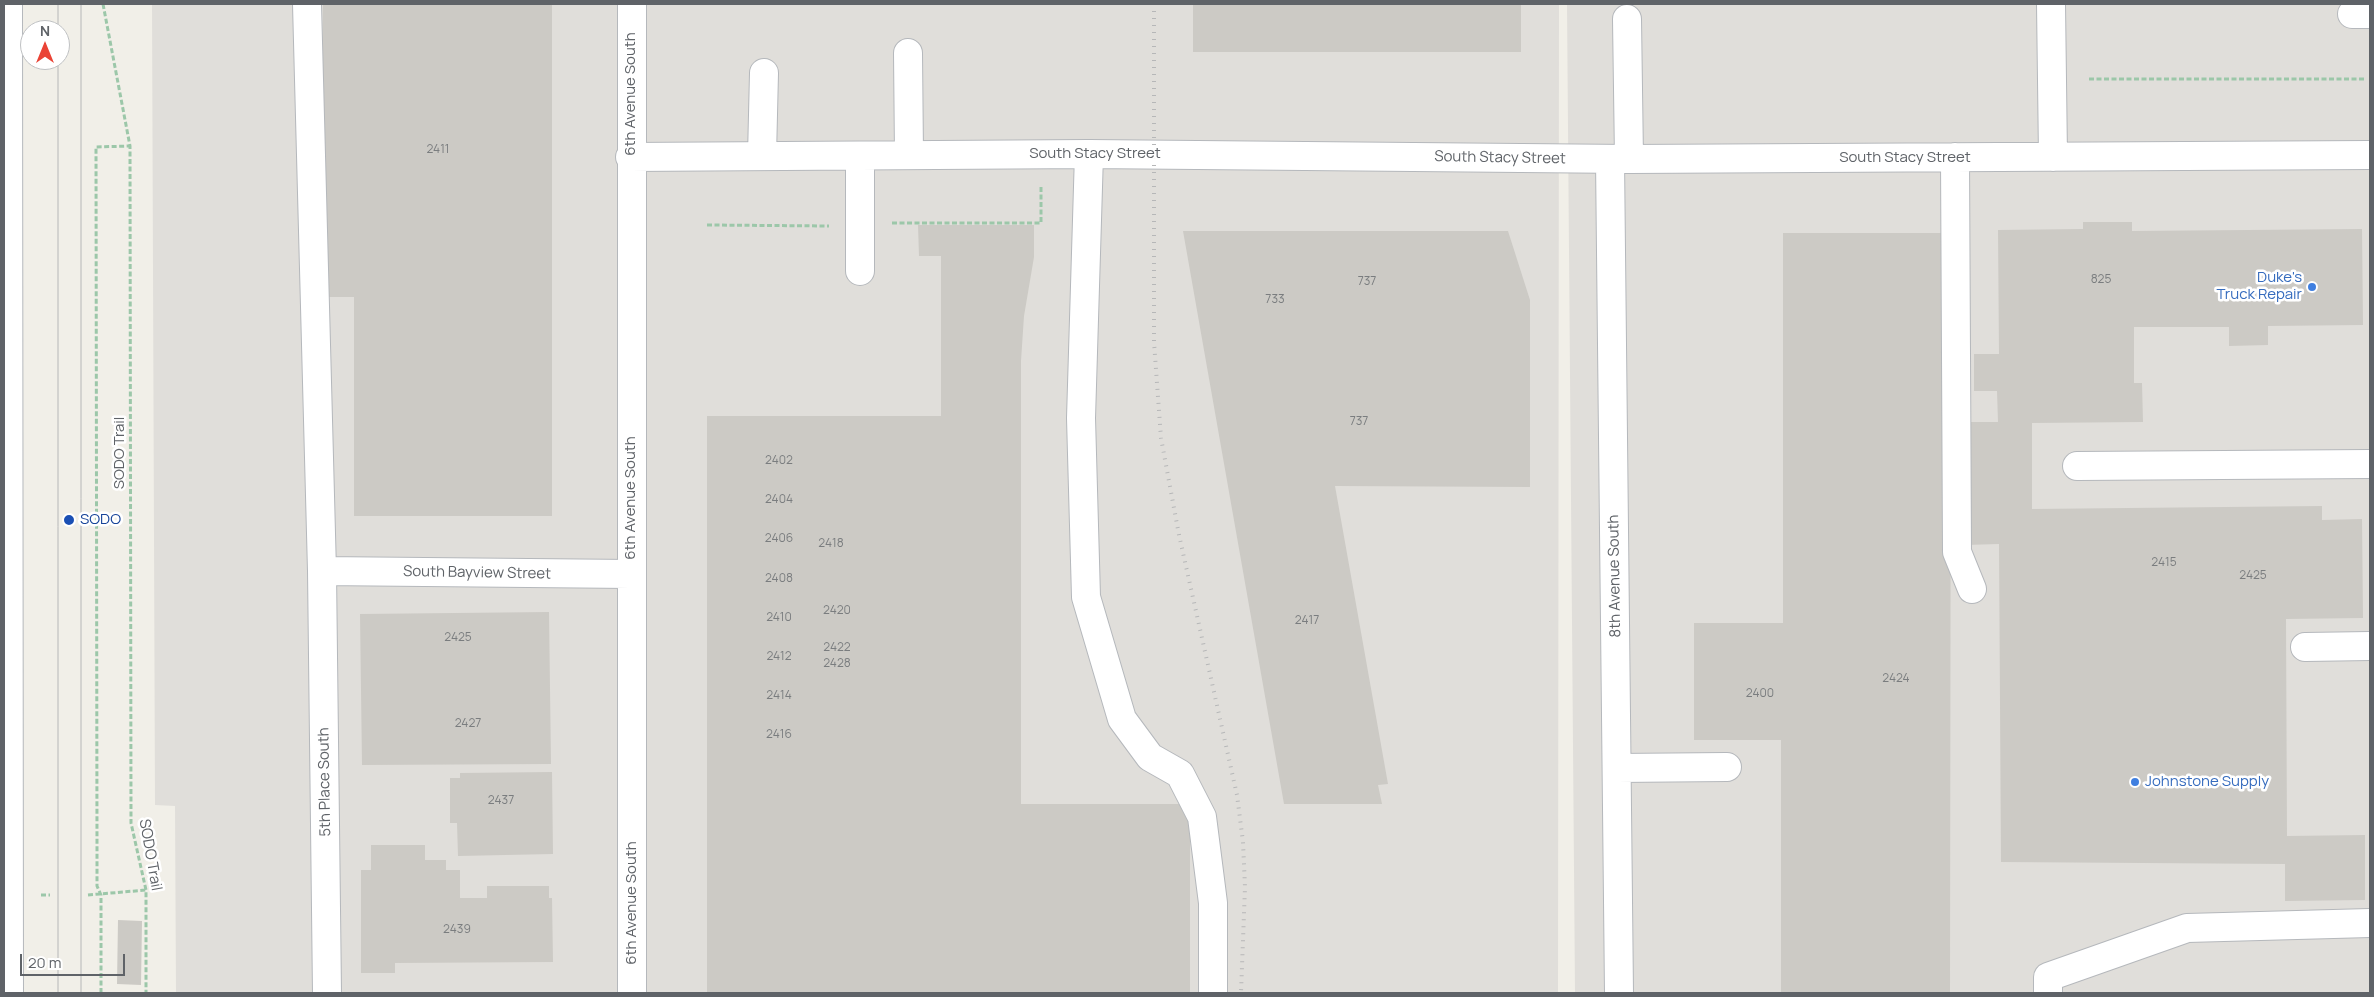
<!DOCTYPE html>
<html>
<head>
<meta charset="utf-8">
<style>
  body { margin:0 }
  #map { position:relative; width:2374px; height:997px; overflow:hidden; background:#f1efe8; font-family:Manrope,sans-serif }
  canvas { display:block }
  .frame { position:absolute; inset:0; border:5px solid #5f6368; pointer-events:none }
  .north { position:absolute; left:20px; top:20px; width:50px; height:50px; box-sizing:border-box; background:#fff; border:1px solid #bfc1c3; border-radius:50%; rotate:0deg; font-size:14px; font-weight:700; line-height:20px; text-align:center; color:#5f6368 }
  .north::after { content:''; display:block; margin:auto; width:18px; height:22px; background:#ea4335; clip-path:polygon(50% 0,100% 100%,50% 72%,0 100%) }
  .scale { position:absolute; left:20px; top:954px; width:105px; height:22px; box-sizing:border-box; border:2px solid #5f6368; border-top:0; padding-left:6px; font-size:15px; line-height:18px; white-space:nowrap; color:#5f6368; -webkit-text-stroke:4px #fff; paint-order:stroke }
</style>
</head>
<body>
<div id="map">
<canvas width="2374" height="997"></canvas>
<div class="frame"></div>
<div class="north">N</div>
<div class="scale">20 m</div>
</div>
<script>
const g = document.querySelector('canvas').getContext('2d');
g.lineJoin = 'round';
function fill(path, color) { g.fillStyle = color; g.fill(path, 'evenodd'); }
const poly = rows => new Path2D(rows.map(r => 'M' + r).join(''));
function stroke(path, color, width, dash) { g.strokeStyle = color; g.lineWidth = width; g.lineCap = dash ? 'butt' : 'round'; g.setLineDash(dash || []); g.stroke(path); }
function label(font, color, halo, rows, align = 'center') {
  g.font = font + ' Manrope,sans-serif'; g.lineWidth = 5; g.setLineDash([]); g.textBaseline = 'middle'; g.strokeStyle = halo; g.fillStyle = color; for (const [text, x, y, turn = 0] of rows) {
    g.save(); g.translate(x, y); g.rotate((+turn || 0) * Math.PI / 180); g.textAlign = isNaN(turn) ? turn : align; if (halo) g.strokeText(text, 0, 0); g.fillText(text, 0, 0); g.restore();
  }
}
fill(poly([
  [152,4,1559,4,1558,993,176,993,175,806,155,805],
  [1567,4,2370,4,2370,993,1575,993]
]), '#e0deda');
fill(poly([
  [323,4,552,4,552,516,354,516,354,297,323,297],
  [1193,4,1521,4,1521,52,1193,52],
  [2083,222,2132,222,2132,231,2362,229,2363,325,2268,326,2268,345,2229,346,2229,327,2134,327,2134,383,2142,383,2143,422,2032,423,2032,509,2322,506,2322,520,2362,519,2363,618,2286,619,2287,836,2365,835,2365,900,2285,901,2285,864,2001,862,1999,544,1965,545,1964,422,1998,422,1997,391,1974,391,1974,354,1999,354,1998,230,2083,229],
  [918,225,1034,225,1034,257,1024,316,1021,361,1021,804,1190,804,1190,993,707,993,707,416,941,416,941,256,919,256],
  [1183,231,1508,231,1530,300,1530,487,1335,486,1388,784,1378,785,1382,804,1284,804],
  [1783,233,1951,233,1950,993,1781,993,1781,740,1694,740,1694,623,1783,623],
  [549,612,551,764,362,765,360,614],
  [552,772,553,854,458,856,457,823,450,823,450,778,460,778,460,773],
  [371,845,425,845,425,860,446,860,446,870,460,870,460,898,487,898,487,886,549,886,549,898,552,898,553,962,395,963,395,973,361,973,361,870,371,870],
  [118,920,142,921,141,985,117,984]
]), '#cccac5');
const minor = poly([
  [8,4,9,993],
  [307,4,322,571,327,993],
  [632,4,632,993],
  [2051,4,2053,157],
  [2352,14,2370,14],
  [1627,19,1629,159],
  [908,53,909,155],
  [1089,154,1081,418,1086,597,1122,719,1150,757,1180,774,1202,817,1213,903,1213,993],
  [762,156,764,73],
  [860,156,860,271],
  [630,157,1089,154,1629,159,2370,155],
  [1955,157,1957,552,1972,589],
  [1610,159,1619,993],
  [2077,466,2370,464],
  [322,571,631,574],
  [2305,647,2370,646],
  [1617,768,1727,767],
  [2048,993,2048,977,2187,928,2370,923]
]);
stroke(minor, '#b5b8bc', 30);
stroke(poly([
  [103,4,130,146,131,823,146,890,146,993],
  [2089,79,2366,79],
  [892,223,1041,223,1041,185],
  [707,225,829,226],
  [41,895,50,895],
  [88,895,146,890],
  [101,993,101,895,97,886,97,846,96,147,130,146]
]), '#9cc7a9', 3, [5, 2.5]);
stroke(minor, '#fff', 28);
stroke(poly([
  [58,30,58,4],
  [58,993,58,60],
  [81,993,81,4]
]), '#b6b7b8', 1);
stroke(poly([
  [1154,4,1154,342,1161,438,1179,535,1237,795,1243,842,1245,887,1241,993]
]), '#b6b7b8', 4, [1, 6]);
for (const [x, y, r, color] of [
  [2312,287,5,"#3f7fe0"],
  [69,520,6,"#1a4fb4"],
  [2135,782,5,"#3f7fe0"]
]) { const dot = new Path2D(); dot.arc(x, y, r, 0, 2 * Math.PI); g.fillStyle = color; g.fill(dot); stroke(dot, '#fff', 2); }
label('12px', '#7a7d7f', null, [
  ["2411",438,150],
  ["825",2101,280],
  ["737",1367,282],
  ["733",1275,300],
  ["737",1359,422],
  ["2402",779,461],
  ["2404",779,500],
  ["2406",779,539],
  ["2418",831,544],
  ["2415",2164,563],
  ["2425",2253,576],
  ["2408",779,579],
  ["2420",837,611],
  ["2410",779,618],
  ["2417",1307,621],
  ["2425",458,638],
  ["2422",837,648],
  ["2412",779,657],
  ["2428",837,664],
  ["2424",1896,679],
  ["2400",1760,694],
  ["2414",779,696],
  ["2427",468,724],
  ["2416",779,735],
  ["2437",501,801],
  ["2439",457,930]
]);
label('15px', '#5f6368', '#fff', [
  ["6th Avenue South",631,94,-90],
  ["South Stacy Street",1095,154],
  ["South Stacy Street",1500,158,1],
  ["South Stacy Street",1905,158],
  ["SODO Trail",120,453,-90],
  ["6th Avenue South",631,498,-90],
  ["South Bayview Street",477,573,1],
  ["8th Avenue South",1615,576,-91],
  ["5th Place South",325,782,-91],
  ["SODO Trail",150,855,80],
  ["6th Avenue South",632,903,-90]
]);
label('15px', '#366cbe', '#fff', [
  ["Duke's",2302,278],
  ["Truck Repair",2302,295],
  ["Johnstone Supply",2145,782,"left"]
], 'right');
label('15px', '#164399', '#fff', [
  ["SODO",80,520]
], 'left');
</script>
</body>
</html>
